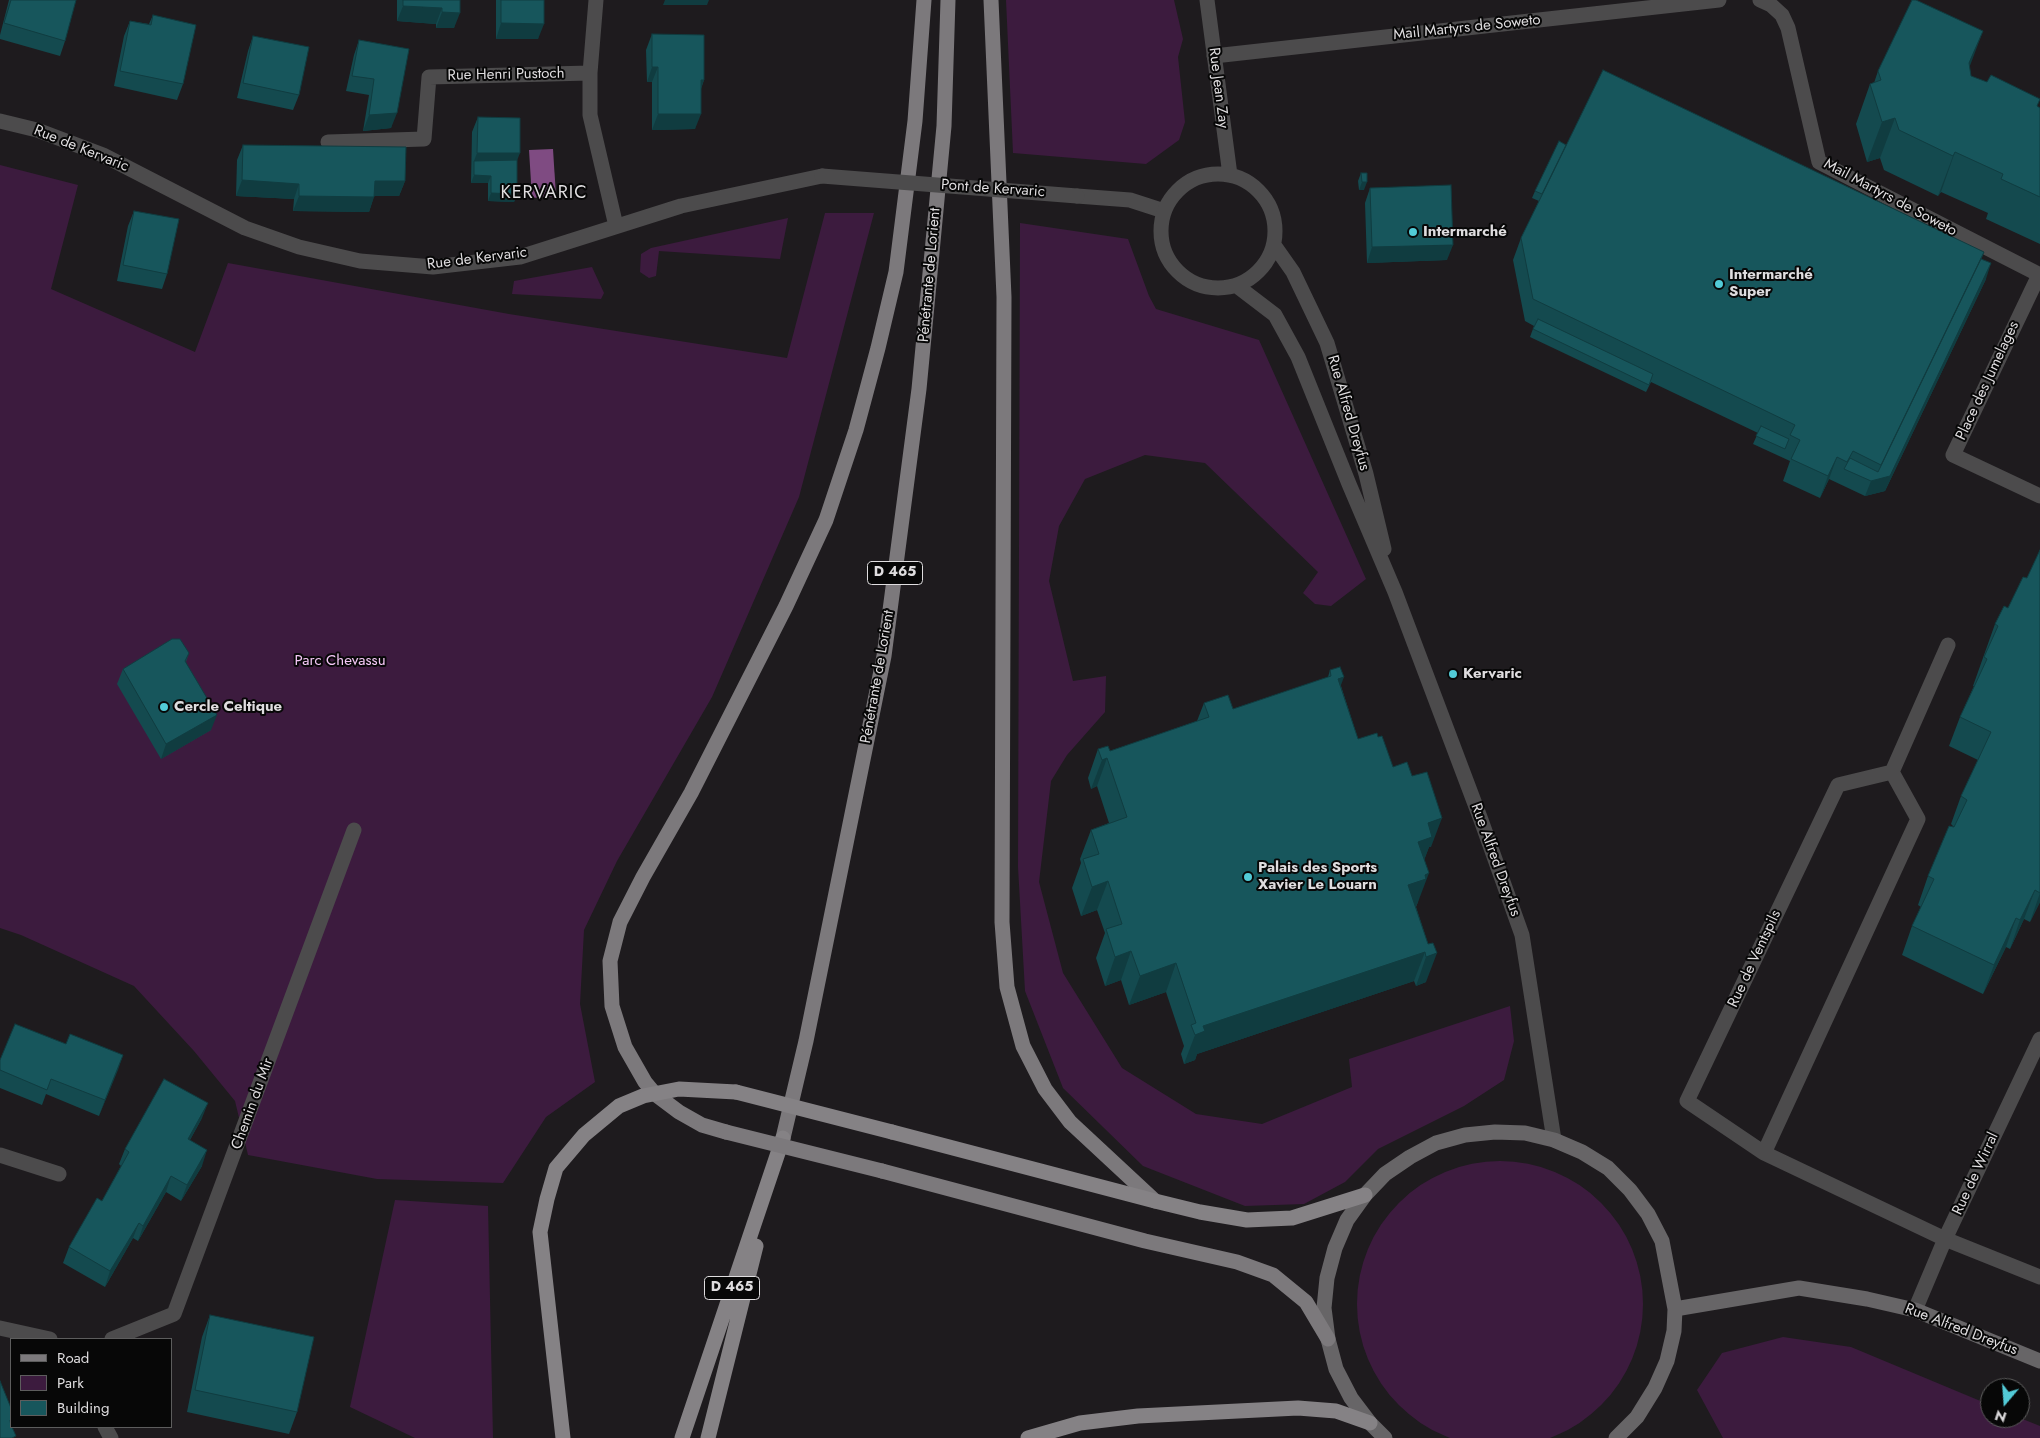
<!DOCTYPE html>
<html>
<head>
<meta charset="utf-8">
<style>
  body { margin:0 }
  #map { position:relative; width:2040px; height:1438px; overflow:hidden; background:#1e1b1e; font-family:Jost,sans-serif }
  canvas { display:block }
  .legend { position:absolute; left:10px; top:1338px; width:162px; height:90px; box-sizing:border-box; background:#070707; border:1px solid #5d5d5d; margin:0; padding:6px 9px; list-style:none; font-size:15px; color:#dfdddf }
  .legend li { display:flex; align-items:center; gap:10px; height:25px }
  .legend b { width:25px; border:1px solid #5d5d5d }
  .north { position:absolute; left:1980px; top:1378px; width:50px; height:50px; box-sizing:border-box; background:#070707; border:1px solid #5d5d5d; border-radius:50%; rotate:198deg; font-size:14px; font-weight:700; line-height:20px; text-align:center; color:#dfdddf }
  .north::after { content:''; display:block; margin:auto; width:18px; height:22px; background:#52cbd7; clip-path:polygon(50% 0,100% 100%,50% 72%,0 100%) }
</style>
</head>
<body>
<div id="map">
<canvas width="2040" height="1438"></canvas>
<ul class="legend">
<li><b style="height:6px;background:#7c797c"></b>Road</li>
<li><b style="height:14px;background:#3c1b3e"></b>Park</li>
<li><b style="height:14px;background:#17565c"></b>Building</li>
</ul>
<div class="north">N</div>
</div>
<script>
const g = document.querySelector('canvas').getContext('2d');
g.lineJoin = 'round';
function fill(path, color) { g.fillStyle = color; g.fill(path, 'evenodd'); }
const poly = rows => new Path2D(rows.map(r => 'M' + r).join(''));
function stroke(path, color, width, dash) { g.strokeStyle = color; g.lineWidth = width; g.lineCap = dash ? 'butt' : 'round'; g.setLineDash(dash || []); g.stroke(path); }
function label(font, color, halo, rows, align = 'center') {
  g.font = font + ' Jost,sans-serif'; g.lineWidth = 4; g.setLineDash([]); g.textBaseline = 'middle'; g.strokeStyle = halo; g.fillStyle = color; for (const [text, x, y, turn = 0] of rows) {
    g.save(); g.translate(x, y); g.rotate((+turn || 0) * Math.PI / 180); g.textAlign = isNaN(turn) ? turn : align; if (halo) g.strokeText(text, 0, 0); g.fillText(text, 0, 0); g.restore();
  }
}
fill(poly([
  [1006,0,1174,0,1183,39,1178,57,1185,122,1179,140,1146,164,1013,153],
  [0,165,78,185,51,289,195,352,228,263,509,314,787,358,825,213,874,213,799,497,712,697,617,861,584,930,580,1004,595,1082,546,1117,503,1183,377,1179,248,1155,235,1101,194,1051,134,986,21,935,0,928],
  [788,218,780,259,659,251,656,276,649,278,640,272,641,254,651,248],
  [1020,223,1128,239,1149,296,1156,309,1259,340,1366,579,1331,606,1315,604,1303,593,1318,572,1205,463,1145,455,1085,479,1059,526,1049,581,1073,681,1106,676,1105,712,1067,755,1051,781,1039,882,1063,973,1122,1068,1196,1114,1262,1124,1352,1087,1349,1059,1510,1006,1514,1041,1504,1080,1464,1106,1378,1149,1345,1182,1304,1204,1245,1206,1143,1166,1063,1088,1025,991,1018,867],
  [592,267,604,293,601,299,512,294,514,281],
  '1357 1304a143 143 0 1 1 286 0a143 143 0 1 1-286 0Z',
  [395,1200,488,1206,493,1438,415,1438,350,1407],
  [1783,1337,1851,1347,1990,1405,1990,1418,2020,1418,2040,1426,2040,1438,1723,1438,1697,1390,1722,1353]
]), '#3c1b3e');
fill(poly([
  [553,149,556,196,532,198,529,150]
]), '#7f4b82');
stroke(poly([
  [596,0,590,73,590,115,616,226],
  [1760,0,1771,5,1782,15,1788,28,1819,162,2040,275],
  [1214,56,1719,0],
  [0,121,37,130,103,155,245,228,299,247,360,261,433,267,520,257,681,206,822,176],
  [328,142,424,139,429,77,590,73],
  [1077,196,1130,200,1164,211],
  [2039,275,1953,455,2040,496],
  [1948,645,1892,772,1838,785,1687,1101,1764,1153,1945,1239,2040,1277],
  [1764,1153,1918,819,1892,772],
  [0,1155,59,1174],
  [1915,1310,1945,1239,2040,1039],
  [0,1328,50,1339],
  [112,1339,174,1314,354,830],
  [105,1427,111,1438]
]), '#4c4b4c', 15);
stroke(poly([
  [1207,0,1230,175],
  '1161 231a57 57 0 1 1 114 0a57 57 0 1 1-114 0Z',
  [1274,245,1293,272,1327,343,1366,474,1384,549],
  [1237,286,1275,315,1298,357,1349,484,1395,592,1481,820,1522,935,1554,1140]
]), '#4c4b4c', 15);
stroke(poly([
  [1675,1309,1799,1288,1867,1299,1915,1310,2040,1361],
  [1385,1438,1370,1423,1351,1398,1336,1369,1328,1339,1324,1308,1327,1278,1335,1248,1347,1220,1365,1195,1385,1174,1410,1157,1436,1143,1465,1135,1495,1132,1525,1133,1554,1140,1582,1152,1608,1168,1630,1190,1648,1214,1662,1241,1675,1309,1674,1331,1667,1361,1655,1388,1637,1417,1616,1438]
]), '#676567', 15);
stroke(poly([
  [991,0,1004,297,1002,922,1007,987,1023,1046,1045,1089,1070,1122,1155,1201],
  [726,1132,702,1125,679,1112,655,1094,645,1082,625,1047,612,1006,610,961,620,922,643,877,691,793,786,606,826,520,856,430,878,348,896,272,915,121,924,0],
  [783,1138,806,1041,884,656,919,389,944,126,948,0],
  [882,1171,1145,1241,1237,1262,1273,1275,1306,1302,1328,1339]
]), '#7c797c', 15);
stroke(poly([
  [892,1132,1155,1201,1200,1212,1247,1220,1292,1218,1365,1195],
  [563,1438,540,1232,547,1199,556,1168,584,1135,619,1106,643,1096,679,1089,736,1092],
  [682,1438,783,1138],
  [708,1438,756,1246],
  [1028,1438,1080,1423,1138,1416,1298,1408,1336,1411,1370,1423]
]), '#858285', 15);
stroke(poly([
  [822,176,1077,196]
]), '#4c4b4c', 15);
stroke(poly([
  [726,1132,882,1171]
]), '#7c797c', 15);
stroke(poly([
  [736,1092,892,1132]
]), '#858285', 15);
fill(poly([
  [9,0,76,0,65,41,60,56,0,39,0,35],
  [397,0,460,0,454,28,436,28,436,24,397,21],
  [496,0,544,0,538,39,496,39],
  [153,15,183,84,177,100,114,86,124,36,130,21,149,24],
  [652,34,704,80,701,89,695,129,652,130,652,82,647,82,646,50],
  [253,36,299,95,293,110,237,98,248,51],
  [359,40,409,49,391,128,363,131,369,95,346,91,354,55],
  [1969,68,1971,76,2040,108,2040,244,1986,219,1988,213,1941,192,1938,196,1884,170,1880,158,1867,162,1856,124,1870,84,1874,83,1878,71],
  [478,117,517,160,517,194,514,202,488,201,488,183,471,183,472,132],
  [243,145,405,181,399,196,374,196,369,212,293,211,294,199,236,196,237,160],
  [1566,145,1981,259,1986,279,1885,491,1865,496,1829,479,1820,498,1783,481,1790,461,1753,444,1758,433,1651,382,1646,392,1530,337,1534,326,1525,321,1513,260,1521,238,1539,201,1532,198,1535,191],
  [1361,173,1364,190,1359,190,1358,181],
  [1370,188,1447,260,1367,263,1365,203],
  [134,211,167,274,162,289,117,281,128,226],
  [2040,550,2040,902,2030,922,2024,919,2010,949,2006,947,1983,994,1902,955,1912,926,1921,907,1918,905,1928,876,1954,827,1951,824,1961,796,1978,760,1949,746,1960,717,1974,686,1973,686,1995,624,2008,608,2027,578],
  [189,653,186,662,211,730,161,759,117,684,123,669],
  [1330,670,1341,686,1358,739,1378,737,1431,847,1429,847,1424,860,1418,902,1416,907,1428,944,1426,982,1416,986,1414,981,1197,1054,1195,1060,1184,1064,1181,1054,1184,1046,1166,992,1129,1005,1121,980,1105,986,1096,958,1105,933,1097,910,1081,916,1072,888,1081,863,1080,859,1091,830,1109,823,1097,786,1091,789,1088,778,1098,749,1110,751,1197,721,1204,703,1233,709,1328,677],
  [66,1044,123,1055,99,1116,46,1094,42,1105,0,1088,0,1060],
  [202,1118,190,1140,202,1166,181,1201,166,1192,138,1241,133,1238,105,1287,63,1263,69,1247,102,1201,121,1166,119,1164,125,1149],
  [210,1315,297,1412,289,1434,187,1412,202,1337]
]), '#144a4f');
fill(poly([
  [665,0,709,0,707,5,663,5],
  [403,6,442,8,436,24,397,21],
  [442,12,460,13,454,28,436,28],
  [501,23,544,24,538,39,496,39],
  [1983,31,1968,71,1969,63],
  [652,67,658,67,652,82,647,82],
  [701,80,704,80,698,95],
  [397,113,391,128,363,131,369,115],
  [658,114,701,114,695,129,652,130],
  [1895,118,1880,158,1867,162,1882,122],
  [1955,152,1941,192,1938,196,1953,156],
  [477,153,520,153,514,168,474,161,471,169],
  [474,175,491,176,488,183,471,183],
  [242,180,299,184,294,199,236,196],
  [375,181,405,181,399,196,369,196],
  [1362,182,1367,182,1364,190,1359,190],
  [491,193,517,194,514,202,488,201],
  [299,196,374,197,369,212,293,211],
  [1453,245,1447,260,1367,263,1372,247],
  [1984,252,1976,274,1991,263,1986,279,1885,491,1865,496,1871,481,1876,480,1881,465],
  [1837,457,1829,479,1820,498,1828,476],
  [1344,677,1333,706,1338,679],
  [217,715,211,730,161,759,166,744],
  [1107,758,1097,786,1091,789,1102,760],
  [1442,818,1431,847,1429,847,1422,866,1418,842,1428,823],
  [1429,873,1418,902,1415,908,1408,885],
  [1108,881,1097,910,1081,916,1092,887],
  [2035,890,2024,919,2010,949,2020,920],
  [2040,893,2040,902,2030,922],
  [2016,918,2006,947,1983,994,1994,965],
  [1131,951,1121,980,1105,986,1115,957],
  [1425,952,1414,981,1197,1054,1195,1060,1184,1064,1195,1035,1203,1026],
  [1437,953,1426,982,1416,986,1426,957],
  [1176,963,1166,992,1129,1005,1140,976],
  [123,1055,118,1070,99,1116,105,1100],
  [208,1103,202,1118,182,1154,188,1139],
  [207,1150,202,1166,181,1201,187,1185],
  [171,1176,166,1192,138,1241,143,1226],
  [139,1223,133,1238,105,1287,110,1271]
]), '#103c40');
const building = poly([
  [11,0,76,0,65,41,4,23,11,0],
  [403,0,460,0,460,13,442,12,442,8,403,6,403,0],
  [501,0,544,0,544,24,501,23,501,0],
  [1912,0,1916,0,1983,31,1969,63,1971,76,1987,82,1991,75,2040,99,2037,106,2040,108,2040,197,2001,179,2003,174,1955,152,1953,156,1899,130,1895,118,1882,122,1870,84,1881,80,1878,71,1912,0],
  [153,15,196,25,183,84,120,71,130,21,151,25,153,15],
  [652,34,704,35,704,80,701,80,701,114,658,114,658,67,652,67,652,34],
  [253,36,309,47,299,95,243,83,253,36],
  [359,40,409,49,397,113,369,115,374,79,352,76,359,40],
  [1603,70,1984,252,1881,465,1853,451,1847,462,1837,457,1828,476,1791,459,1800,440,1790,435,1795,425,1533,299,1521,238,1603,70],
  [478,117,520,118,520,153,477,153,478,117],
  [1559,141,1566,145,1542,194,1535,191,1559,141],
  [243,145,406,147,405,181,375,181,374,197,299,196,299,184,242,180,243,145],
  [517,160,517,194,491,193,491,176,474,175,474,161,517,160],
  [1361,173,1367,173,1367,182,1362,182,1361,173],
  [1451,185,1453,245,1372,247,1370,188,1451,185],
  [134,211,179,219,167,274,123,265,134,211],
  [1981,259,1991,263,1890,476,1871,481,1844,469,1850,458,1878,472,1981,259],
  [1538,319,1653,374,1649,385,1533,329,1538,319],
  [1761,426,1789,439,1785,449,1756,436,1761,426],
  [2040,550,2040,893,2035,890,2020,920,2016,918,1994,965,1912,926,1934,879,1928,876,1949,826,1954,827,1967,800,1961,796,1991,732,1960,717,1987,659,1984,657,1998,626,1995,624,2004,606,2008,608,2023,577,2027,578,2040,550],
  [172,639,180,639,189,653,185,661,217,715,166,744,123,669,172,639],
  [1340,667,1344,677,1338,679,1358,739,1377,733,1378,737,1382,736,1393,767,1407,762,1412,776,1427,772,1442,818,1428,823,1432,837,1418,842,1429,873,1425,875,1426,879,1408,885,1428,944,1433,943,1437,953,1426,957,1425,952,1203,1026,1205,1031,1195,1035,1191,1025,1196,1023,1176,963,1140,976,1131,951,1115,957,1106,929,1122,924,1108,881,1092,887,1083,859,1099,854,1091,830,1127,817,1107,758,1102,760,1098,749,1108,746,1110,751,1209,717,1204,703,1228,695,1233,709,1331,676,1330,670,1340,667],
  [15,1024,66,1044,70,1034,123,1055,105,1100,51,1079,47,1090,0,1070,0,1060,15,1024],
  [164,1079,208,1103,188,1139,207,1150,187,1185,171,1176,143,1226,139,1223,110,1271,69,1247,97,1198,102,1201,129,1152,125,1149,164,1079],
  [210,1315,314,1337,297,1412,195,1390,210,1315],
  [0,1381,11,1408,11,1420,10,1420,11,1427,12,1427,16,1436,12,1438,0,1438,0,1381]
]);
fill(building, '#17565c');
stroke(building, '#103c40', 1);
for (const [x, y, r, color] of [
  [1413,232,5,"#52cbd7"],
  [1719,284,5,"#52cbd7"],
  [1453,674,5,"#52cbd7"],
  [164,707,5,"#52cbd7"],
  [1248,877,5,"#52cbd7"]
]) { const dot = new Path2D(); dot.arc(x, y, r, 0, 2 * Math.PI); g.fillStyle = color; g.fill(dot); stroke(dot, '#070707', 2); }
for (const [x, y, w] of [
  [895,573,55],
  [732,1288,55]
]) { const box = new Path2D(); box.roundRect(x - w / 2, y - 11.5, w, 23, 4); g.fillStyle = '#070707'; g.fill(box); stroke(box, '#dfdddf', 1); }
label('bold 14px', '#dfdddf', null, [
  ["D 465",895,573],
  ["D 465",732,1288]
]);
label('15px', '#dfdddf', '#070707', [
  ["Mail Martyrs de Soweto",1467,28,-6],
  ["Rue Henri Pustoch",506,75,-1],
  ["Rue Jean Zay",1218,88,83],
  ["Rue de Kervaric",81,149,22],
  ["Pont de Kervaric",993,189,4],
  ["Mail Martyrs de Soweto",1890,198,28],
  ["Rue de Kervaric",477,259,-7],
  ["Pénétrante de Lorient",930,275,-85],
  ["Place des Jumelages",1988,381,-65],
  ["Rue Alfred Dreyfus",1348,413,74],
  ["Pénétrante de Lorient",878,677,-80],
  ["Rue Alfred Dreyfus",1495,860,70],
  ["Rue de Ventspils",1755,959,-65],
  ["Chemin du Mir",253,1104,-70],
  ["Rue de Wirral",1976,1174,-65],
  ["Rue Alfred Dreyfus",1961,1330,21]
]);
label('bold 15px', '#dfdddf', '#070707', [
  ["Intermarché",1423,232],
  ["Intermarché",1729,275],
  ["Super",1729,292],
  ["Kervaric",1463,674],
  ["Cercle Celtique",174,707],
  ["Palais des Sports",1258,868],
  ["Xavier Le Louarn",1258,885]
], 'left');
label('15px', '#f4c7f6', '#070707', [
  ["Parc Chevassu",340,661]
]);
g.letterSpacing = '1px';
label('18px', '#dfdddf', '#070707', [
  ["KERVARIC",544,194]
]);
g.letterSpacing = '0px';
</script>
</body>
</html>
